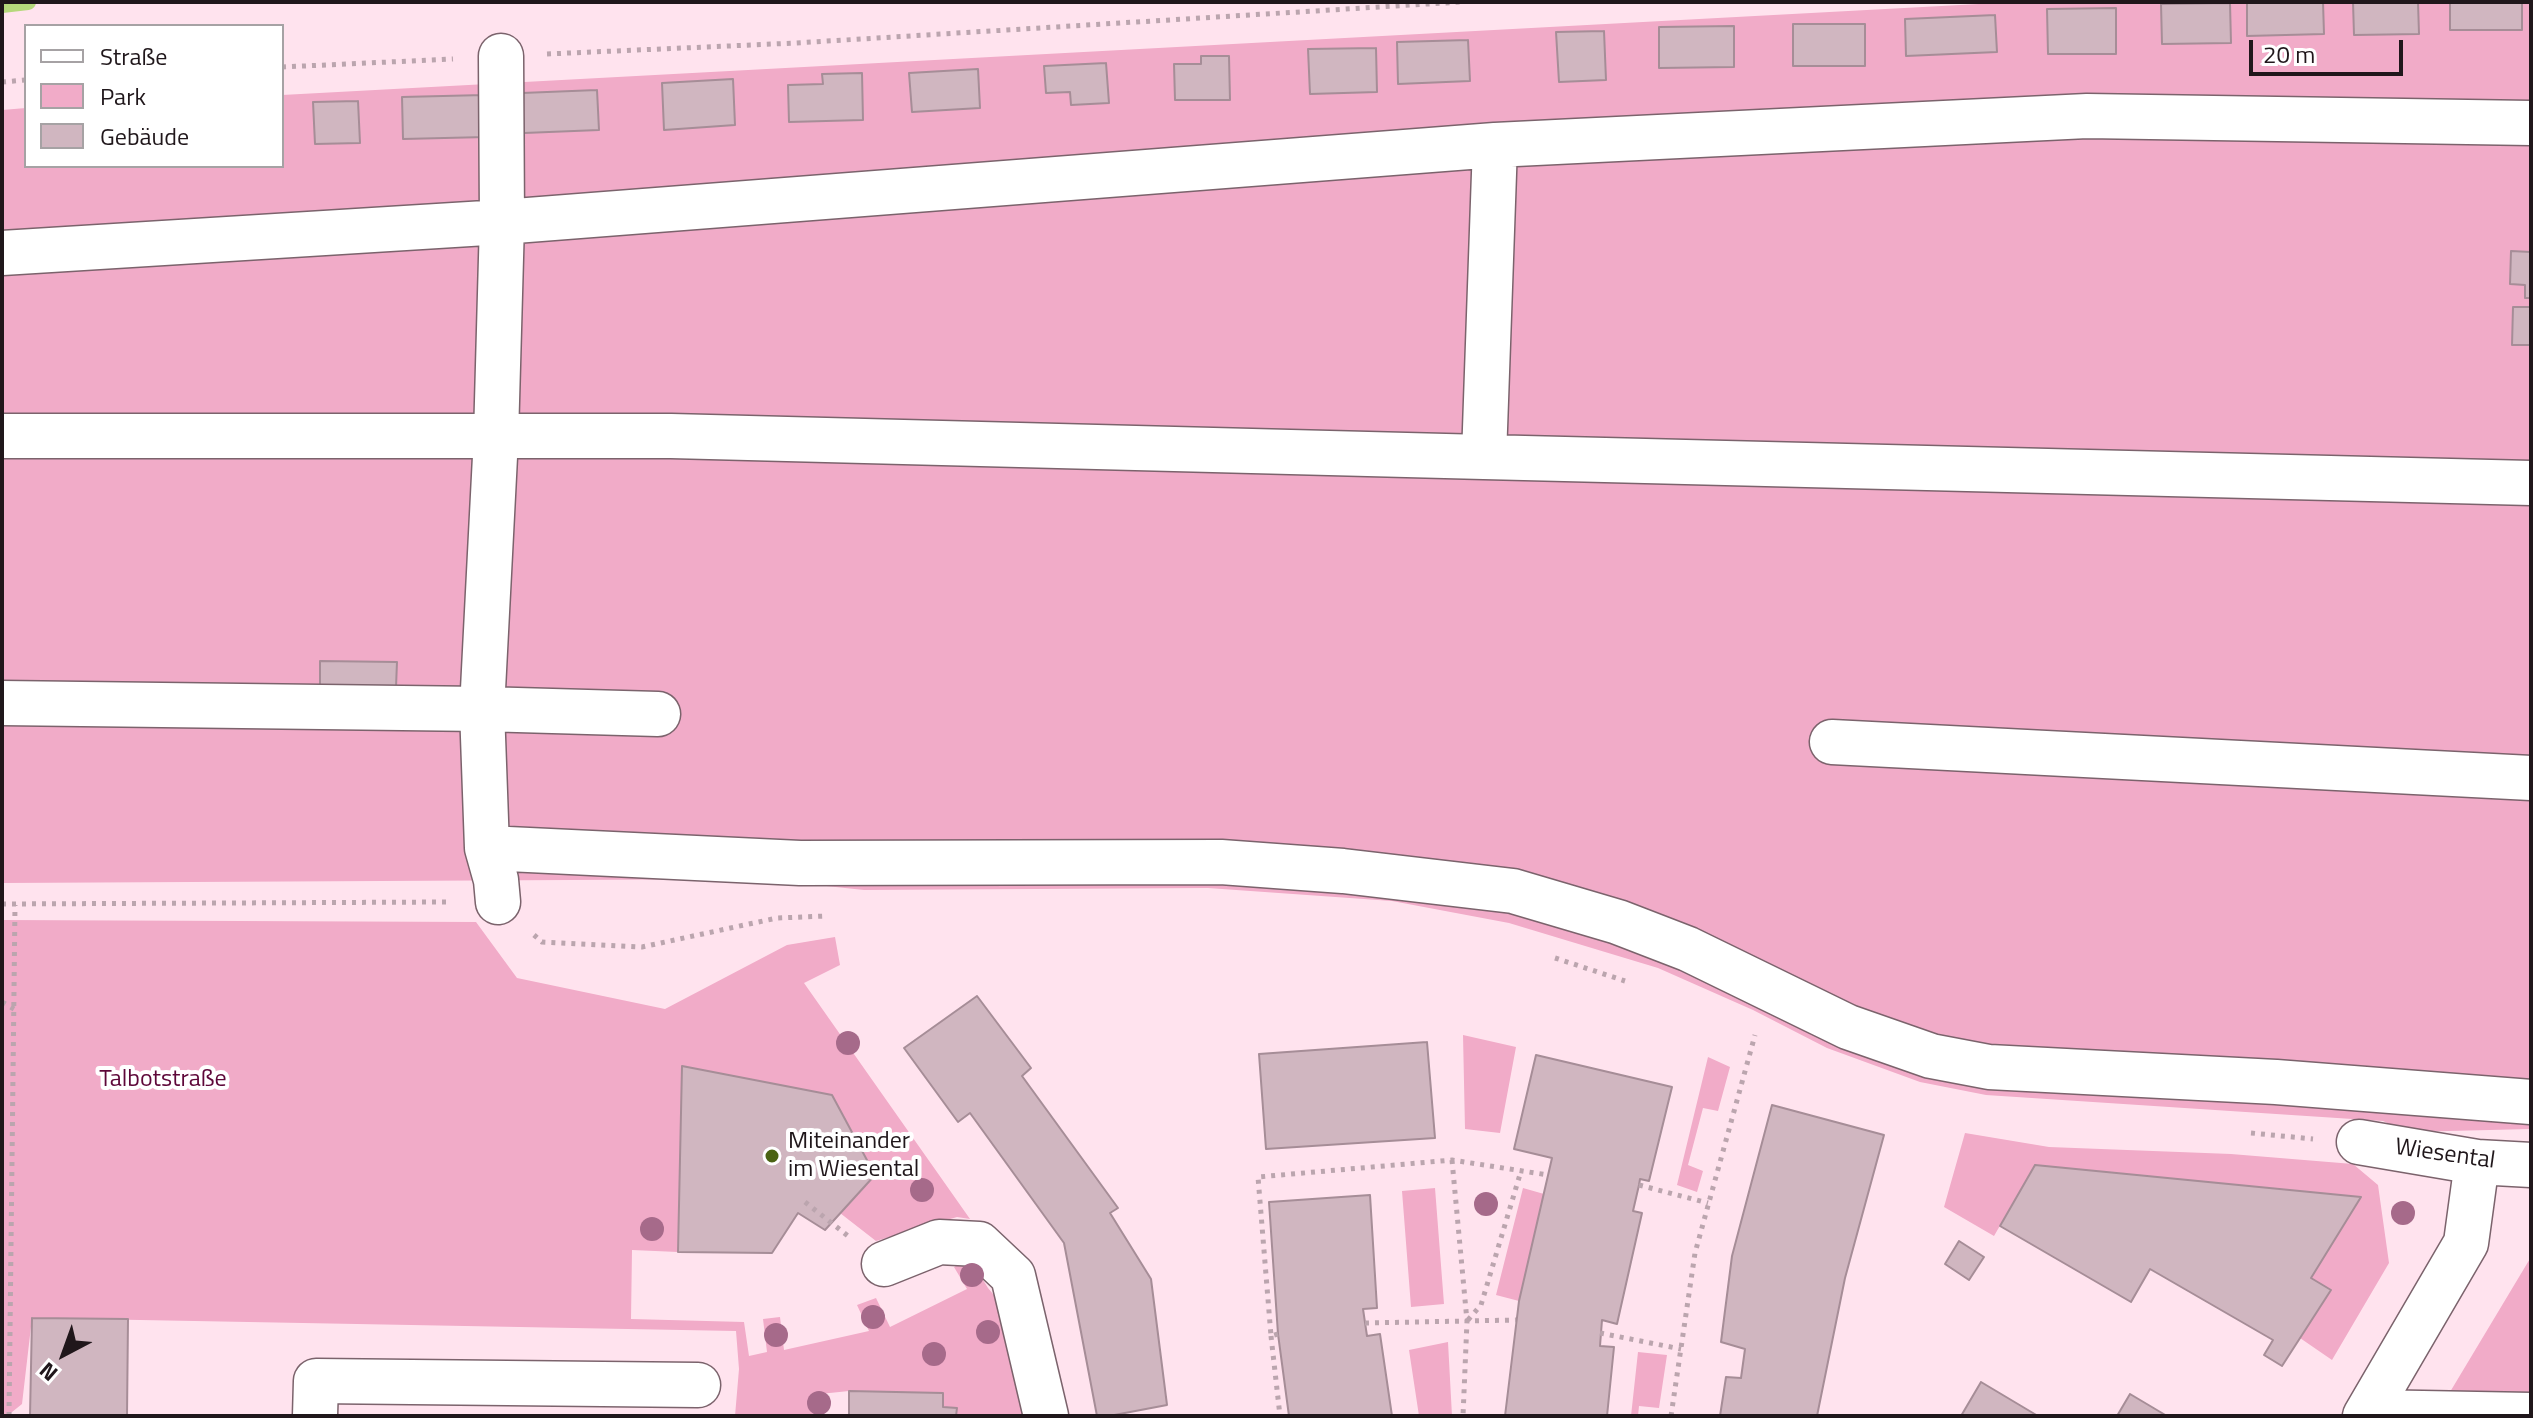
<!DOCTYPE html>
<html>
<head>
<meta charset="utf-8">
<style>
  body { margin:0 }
  #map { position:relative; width:2533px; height:1418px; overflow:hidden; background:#ffe3ee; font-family:"Titillium Web",sans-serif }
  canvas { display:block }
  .frame { position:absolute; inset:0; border:4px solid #20171b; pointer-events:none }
  .legend { position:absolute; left:24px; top:24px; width:260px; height:144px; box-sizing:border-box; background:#fff; border:2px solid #a6a2a4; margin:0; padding:10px 14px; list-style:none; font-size:24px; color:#20171b }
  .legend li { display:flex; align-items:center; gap:16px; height:40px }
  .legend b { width:40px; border:2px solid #a6a2a4 }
  .north { position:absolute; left:24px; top:1314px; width:80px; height:80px; -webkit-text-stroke:6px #fff; paint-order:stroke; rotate:221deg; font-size:22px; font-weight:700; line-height:32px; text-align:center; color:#20171b }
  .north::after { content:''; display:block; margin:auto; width:28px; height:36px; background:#20171b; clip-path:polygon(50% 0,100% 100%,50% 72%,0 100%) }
  .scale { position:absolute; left:2249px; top:40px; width:154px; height:36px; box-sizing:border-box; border:4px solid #20171b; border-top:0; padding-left:10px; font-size:24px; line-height:28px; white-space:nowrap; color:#20171b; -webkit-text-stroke:6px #fff; paint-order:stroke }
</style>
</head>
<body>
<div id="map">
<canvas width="2533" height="1418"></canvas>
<div class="frame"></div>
<ul class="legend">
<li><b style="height:10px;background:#fff"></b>Straße</li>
<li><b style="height:22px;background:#f1abc8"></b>Park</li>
<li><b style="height:22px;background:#d0b6c0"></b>Gebäude</li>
</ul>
<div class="north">N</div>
<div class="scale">20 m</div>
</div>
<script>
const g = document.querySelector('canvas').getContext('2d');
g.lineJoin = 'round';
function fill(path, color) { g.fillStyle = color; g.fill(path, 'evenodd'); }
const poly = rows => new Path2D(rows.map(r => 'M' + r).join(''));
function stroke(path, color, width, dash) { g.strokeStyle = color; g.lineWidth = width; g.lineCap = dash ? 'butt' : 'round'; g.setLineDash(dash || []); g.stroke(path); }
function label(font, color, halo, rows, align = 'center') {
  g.font = font + ' "Titillium Web",sans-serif'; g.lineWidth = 8; g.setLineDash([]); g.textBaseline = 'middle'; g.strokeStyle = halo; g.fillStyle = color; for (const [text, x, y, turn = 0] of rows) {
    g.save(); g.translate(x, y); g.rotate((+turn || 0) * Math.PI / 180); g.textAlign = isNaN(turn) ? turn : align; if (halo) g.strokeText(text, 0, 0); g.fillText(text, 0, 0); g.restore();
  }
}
fill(poly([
  [2016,2,2531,2,2531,1129,2407,1132,2383,1121,1986,1095,1920,1082,1827,1048,1753,1010,1658,968,1509,923,1392,901,1208,888,864,890,760,879,2,883,2,110,26,108,26,166,282,166,282,95],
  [2,920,476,922,517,978,665,1009,787,945,835,937,840,965,804,983,970,1219,957,1217,876,1241,840,1213,875,1175,832,1095,683,1066,678,1252,632,1250,631,1319,744,1322,749,1356,767,1352,763,1319,780,1317,784,1350,869,1331,857,1305,876,1298,890,1327,967,1289,954,1267,963,1262,975,1267,988,1288,1008,1312,1030,1416,956,1416,956,1408,943,1407,943,1393,849,1391,820,1394,819,1416,735,1416,739,1369,736,1331,32,1318,22,1404,7,1416,2,1416],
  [1463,1035,1516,1047,1500,1133,1465,1129],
  [1708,1057,1730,1067,1718,1111,1703,1108,1688,1165,1703,1171,1697,1192,1677,1185],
  [1965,1133,2049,1147,2231,1154,2353,1164,2378,1185,2389,1263,2332,1360,2300,1338,2331,1290,2311,1278,2360,1197,2035,1165,1994,1236,1944,1207],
  [1435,1188,1444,1304,1411,1307,1402,1191],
  [1523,1188,1544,1194,1519,1301,1496,1295],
  [2531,1257,2531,1404,2444,1402],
  [1448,1342,1452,1416,1419,1416,1409,1350],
  [1638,1352,1667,1355,1659,1408,1639,1406,1638,1416,1631,1416]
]), '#f1abc8');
stroke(poly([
  [2,5,28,2]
]), '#b5d87b', 16);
const building = poly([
  [2247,2,2323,2,2324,34,2247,36,2247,2],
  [2353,2,2418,2,2419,34,2354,35,2353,2],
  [2450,2,2522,2,2522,30,2450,30,2450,2],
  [2230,3,2231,43,2162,44,2161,4,2230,3],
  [2116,8,2116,54,2048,54,2047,9,2116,8],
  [1995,15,1997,52,1906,56,1905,19,1995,15],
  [1793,24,1865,24,1865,66,1793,66,1793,24],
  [1734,26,1734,67,1659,68,1659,27,1734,26],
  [1604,31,1606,80,1559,82,1556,32,1604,31],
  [1468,40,1470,81,1398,84,1397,42,1468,40],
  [1376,48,1377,92,1310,94,1308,49,1376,48],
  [1201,56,1229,56,1230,100,1175,100,1174,64,1201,64,1201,56],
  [1106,63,1109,103,1071,105,1070,92,1046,93,1044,66,1106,63],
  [978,69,980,108,912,112,909,73,978,69],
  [862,73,863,120,789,122,788,85,823,84,822,74,862,73],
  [733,79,735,125,664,130,662,83,733,79],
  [597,90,599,130,524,133,522,93,597,90],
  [484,95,486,137,403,139,402,97,484,95],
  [358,101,360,143,315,144,313,102,358,101],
  [2511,251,2531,252,2531,298,2525,298,2525,285,2510,284,2511,251],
  [2513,307,2531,307,2531,345,2512,345,2513,307],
  [320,661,397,662,396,687,320,686,320,661],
  [977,996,1031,1068,1022,1076,1118,1208,1110,1213,1151,1279,1167,1405,1109,1416,1097,1416,1064,1243,970,1113,958,1122,904,1048,977,996],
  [1427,1042,1435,1138,1266,1149,1259,1054,1427,1042],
  [1536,1055,1672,1087,1649,1181,1640,1179,1639,1185,1633,1211,1642,1213,1617,1324,1602,1320,1600,1346,1614,1347,1607,1416,1505,1416,1519,1301,1552,1158,1514,1149,1536,1055],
  [682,1066,832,1095,875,1175,825,1230,798,1213,772,1253,678,1252,682,1066],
  [1772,1105,1884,1135,1845,1278,1817,1416,1720,1416,1726,1377,1741,1378,1745,1349,1721,1342,1732,1256,1772,1105],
  [2035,1165,2361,1197,2311,1278,2331,1290,2282,1366,2264,1355,2273,1340,2150,1269,2131,1302,2000,1226,2035,1165],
  [1370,1195,1377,1308,1363,1309,1367,1336,1380,1334,1392,1416,1289,1416,1278,1334,1269,1202,1370,1195],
  [1959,1241,1984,1257,1969,1280,1945,1264,1959,1241],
  [32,1318,128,1319,127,1416,30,1416,32,1318],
  [1981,1382,2038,1416,1961,1416,1981,1382],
  [849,1391,943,1393,943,1407,957,1408,956,1416,849,1416,849,1391],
  [2130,1394,2167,1416,2117,1416,2130,1394]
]);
fill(building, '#d0b6c0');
stroke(building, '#a68d97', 2);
const minor = poly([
  [2,253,502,222,1495,145,2087,116,2531,123],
  [2,436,671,436,1484,457,1495,145],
  [1484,457,2531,483],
  [2,703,482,709,658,714],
  [1832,742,2531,778],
  [487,848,800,863,1221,862,1343,871,1513,891,1618,922,1688,949,1848,1027,1931,1056,1989,1067,2276,1082,2531,1102],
  [498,902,496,880,487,848,482,709,496,437,502,222,501,56],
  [2359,1142,2477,1162,2531,1165],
  [884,1264,939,1242,979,1244,1013,1276,1046,1416],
  [2368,1412,2531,1415],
  [315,1416,316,1381,698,1385],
  [2365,1416,2466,1243,2477,1162]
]);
stroke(minor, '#7b636c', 47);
stroke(poly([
  [547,54,796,43,1460,2],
  [282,67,453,59],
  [2,82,26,80],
  [2,904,449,902],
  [534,935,542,942,642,947,777,918,826,916],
  [1555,958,1625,981],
  [2,1002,14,1009],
  [2251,1133,2313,1139],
  [1452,1160,1467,1321,1463,1416],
  [1639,1185,1708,1203],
  [805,1202,848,1236],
  [1468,1320,1481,1305,1521,1171],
  [1365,1323,1516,1320],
  [1600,1333,1681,1349],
  [1278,1334,1271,1336,1258,1177,1452,1160,1548,1175],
  [1271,1336,1280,1416],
  [9,1416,15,905],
  [1671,1416,1695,1253,1755,1035]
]), '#bba5ae', 5, [4, 6]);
stroke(minor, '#fff', 44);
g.fillStyle = '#a66a8a';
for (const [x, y] of [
  [848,1043],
  [922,1190],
  [1486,1204],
  [2403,1213],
  [652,1229],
  [972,1275],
  [873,1317],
  [988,1332],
  [776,1335],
  [934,1354],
  [819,1403]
]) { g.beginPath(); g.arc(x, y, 12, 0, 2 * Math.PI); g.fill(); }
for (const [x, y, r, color] of [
  [772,1156,8,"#4a6313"]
]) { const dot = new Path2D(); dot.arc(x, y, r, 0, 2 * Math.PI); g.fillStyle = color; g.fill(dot); stroke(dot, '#fff', 3); }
label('24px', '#5e0739', '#fff', [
  ["Talbotstraße",163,1080]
]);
label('24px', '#20171b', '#fff', [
  ["Miteinander",788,1142],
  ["im Wiesental",788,1170]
], 'left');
label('24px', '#20171b', '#fff', [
  ["Wiesental",2445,1155,8]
]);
</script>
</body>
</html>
